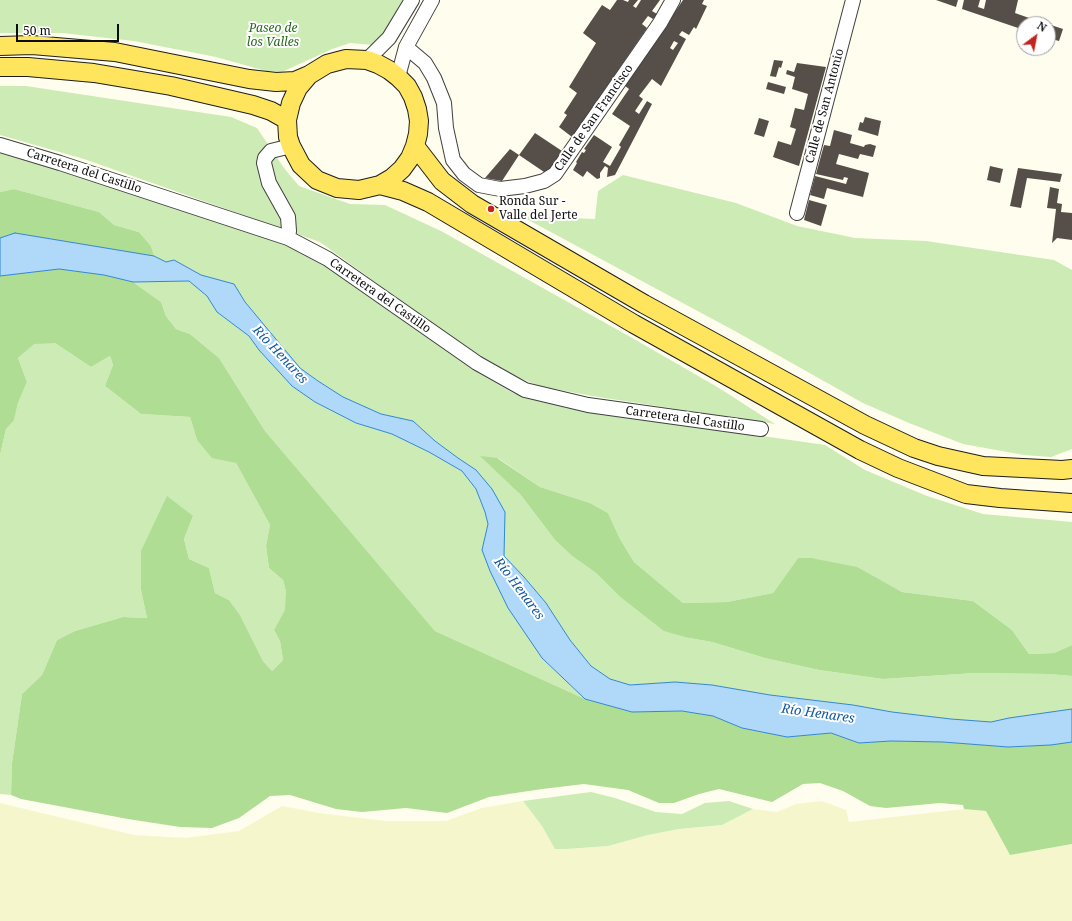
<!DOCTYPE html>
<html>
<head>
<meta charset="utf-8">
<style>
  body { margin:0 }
  #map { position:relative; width:1072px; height:921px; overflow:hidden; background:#fffded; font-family:"Noto Serif",serif }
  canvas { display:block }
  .north { position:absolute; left:1016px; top:16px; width:40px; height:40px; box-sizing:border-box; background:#fff; border:1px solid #9e9e9e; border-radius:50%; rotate:32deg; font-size:11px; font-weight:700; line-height:16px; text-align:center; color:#0d0d0d }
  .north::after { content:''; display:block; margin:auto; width:14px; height:18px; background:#c4231e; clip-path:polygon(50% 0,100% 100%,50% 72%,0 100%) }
  .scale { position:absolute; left:16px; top:24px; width:103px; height:18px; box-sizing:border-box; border:2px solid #0d0d0d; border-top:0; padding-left:5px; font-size:12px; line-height:14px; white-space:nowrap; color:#0d0d0d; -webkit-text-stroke:3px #fff; paint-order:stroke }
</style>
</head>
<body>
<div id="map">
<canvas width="1072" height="921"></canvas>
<div class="north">N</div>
<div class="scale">50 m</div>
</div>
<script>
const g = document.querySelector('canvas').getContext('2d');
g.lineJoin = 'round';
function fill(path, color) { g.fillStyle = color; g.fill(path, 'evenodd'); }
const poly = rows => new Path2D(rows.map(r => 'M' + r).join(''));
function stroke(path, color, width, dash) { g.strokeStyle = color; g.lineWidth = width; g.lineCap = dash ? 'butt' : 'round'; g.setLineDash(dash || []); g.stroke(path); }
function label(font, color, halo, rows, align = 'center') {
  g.font = font + ' "Noto Serif",serif'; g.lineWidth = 4; g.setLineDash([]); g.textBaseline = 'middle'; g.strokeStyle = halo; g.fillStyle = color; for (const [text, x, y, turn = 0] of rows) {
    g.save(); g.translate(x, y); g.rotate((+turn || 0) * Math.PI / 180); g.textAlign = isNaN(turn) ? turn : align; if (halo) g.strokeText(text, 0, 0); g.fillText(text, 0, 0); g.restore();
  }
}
fill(poly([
  [523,801,542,826,555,848,567,849,608,846,648,835,679,829,722,825,753,809,777,812,796,804,822,801,846,810,849,822,964,809,987,811,1010,855,1072,844,1072,921,0,921,0,803,134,835,185,838,239,831,282,806,319,813,385,821,446,821,482,808]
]), '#f6f6cc');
fill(poly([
  [0,0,404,0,389,26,372,45,350,43,332,49,282,72,266,71,216,57,134,41,62,33,0,33],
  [0,86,26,86,231,117,257,128,284,168,299,186,350,204,385,205,441,231,634,339,719,388,775,424,592,396,539,386,503,371,459,343,320,242,84,159,0,135],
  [0,152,120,189,232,225,282,244,318,260,408,322,480,374,513,393,568,408,825,445,865,470,927,496,983,514,1072,522,1072,645,1054,653,1029,654,1012,630,973,601,902,592,857,568,798,558,773,593,727,602,683,603,634,562,620,539,608,513,590,503,540,487,498,458,520,494,555,540,572,556,596,573,618,595,689,638,712,642,765,658,819,670,883,679,975,673,1048,674,1072,676,1072,709,1009,718,992,722,951,719,892,712,853,705,770,695,712,685,675,682,630,685,610,679,591,666,570,640,546,603,524,577,504,556,504,536,476,470,458,458,435,441,413,421,381,414,343,397,318,381,300,368,245,302,234,284,201,275,174,260,166,262,154,256,151,246,139,232,114,225,99,212,14,189,0,192],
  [623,175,736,203,797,226,855,238,926,241,1054,260,1072,270,1072,449,1051,457,1024,455,963,444,909,423,863,403,733,330,521,216,595,219,598,191],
  [189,281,207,296,217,312,249,336,259,350,292,386,315,402,356,423,392,434,429,452,462,471,476,489,485,512,488,524,482,550,542,658,585,699,435,631,265,431,219,358,190,334,176,329,166,316,161,302,133,282],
  [34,343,55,343,91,367,110,356,113,365,105,386,141,414,190,417,197,440,236,463,270,525,266,546,269,568,283,580,286,592,286,610,274,630,280,641,283,660,272,671,263,661,240,615,229,600,215,593,209,568,189,559,184,539,193,516,141,590,147,618,123,617,75,631,57,640,42,675,22,694,12,763,11,795,0,794,0,455,6,429,14,419,18,403,27,382,18,358],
  [591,792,615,798,656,812,682,814,705,803,729,801,753,809,722,825,679,829,648,835,608,846,567,849,555,849,542,826,523,801]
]), '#cdebb5');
fill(poly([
  [14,189,99,212,114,225,139,232,151,246,154,256,15,233,0,238,0,192],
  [59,269,104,275,133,282,161,302,166,316,176,329,190,334,219,358,265,431,435,631,585,699,632,712,682,711,713,716,742,728,787,737,831,733,859,743,891,741,943,742,1008,747,1051,745,1072,742,1072,844,1010,855,986,811,964,809,963,805,940,803,886,808,870,806,843,791,820,783,803,784,772,802,719,789,699,794,674,803,659,803,628,790,584,784,542,789,489,797,447,813,406,808,362,812,336,809,290,795,270,796,239,818,212,828,180,827,128,819,21,799,11,795,12,763,22,694,42,675,57,640,75,631,123,617,147,618,141,590,141,551,167,496,193,516,184,539,189,559,209,568,215,593,229,600,240,615,263,661,272,671,283,660,280,641,274,630,285,610,286,592,283,580,269,568,266,546,270,525,236,463,212,458,197,440,190,417,141,414,105,386,113,365,110,356,91,367,55,343,34,344,18,358,27,382,18,403,14,420,6,429,0,455,0,276],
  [480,456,497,458,540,487,590,503,608,513,620,539,634,562,683,603,727,602,773,593,798,558,811,558,857,567,902,592,973,601,1012,630,1029,654,1054,653,1072,645,1072,676,1048,674,975,673,883,679,819,670,765,658,712,642,689,638,664,631,618,595,596,573,572,556,555,540,520,494]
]), '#afdd93');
const water = poly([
  [15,233,154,256,166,262,174,260,201,275,234,284,245,302,300,368,318,381,343,397,381,414,413,421,435,441,458,458,476,470,492,489,505,512,504,556,524,577,546,603,570,640,591,666,610,679,630,685,675,682,712,685,770,695,853,705,892,712,951,719,991,722,1009,718,1072,709,1072,742,1051,745,1008,747,943,742,891,741,859,743,831,733,787,737,742,728,713,716,682,711,632,712,585,699,542,658,508,608,490,571,482,550,488,524,485,512,476,489,462,471,429,452,392,434,356,423,315,402,292,386,259,350,249,336,217,312,207,296,189,281,133,282,104,275,59,269,0,276,0,238,15,233]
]);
fill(water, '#afd8f9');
stroke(water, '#3287d4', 1);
fill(poly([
  [617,0,623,0,628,2,629,0,638,0,633,6,636,8,641,0,660,0,652,11,657,14,653,19,648,16,642,24,647,28,572,137,559,127,567,115,564,113,577,93,569,87,596,43,583,33,602,5,610,10],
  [683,0,704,0,702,4,707,6,696,29,694,27,689,35,682,31,679,35,686,39,661,86,652,79,639,96,643,99,635,111,639,114,647,101,652,104,615,175,607,177,608,168,605,166,600,173,600,178,597,179,587,171,583,177,573,170,577,163,576,162,582,152,584,153,586,150,584,149,594,135,612,147,603,162,610,166,621,147,619,145,630,126,612,114,629,89,625,86],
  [674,41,678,43,673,50,670,48],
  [936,0,958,0,956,7],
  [964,0,980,0,978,7,984,9,986,0,1018,0,1015,13,1046,24,1024,24,1024,30,962,9],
  [1048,24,1063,29,1059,41,1048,38],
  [774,60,783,61,781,68,779,67,776,77,770,76],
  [797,63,826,67,799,166,773,157,778,141,791,145,796,129,790,127,795,108,804,110,808,94,792,89,795,77,786,74,787,70,794,72],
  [768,82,786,87,784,94,766,89],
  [865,117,881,121,878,136,858,130,860,122,863,123],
  [759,118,769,121,764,137,754,134],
  [834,130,852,135,850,143,864,147,865,145,870,144,876,146,873,157,860,154,858,159,839,154,836,164,869,173,863,197,827,188,824,199,810,195,815,176,846,184,848,178,844,177,843,180,816,174,824,145,830,146],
  [535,133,562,151,547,174,519,155],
  [510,149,519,155,502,181,485,178],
  [990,166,1003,169,1000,183,987,180],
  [1018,168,1062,174,1060,182,1027,178,1021,208,1010,206],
  [1050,187,1059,189,1057,203,1062,204,1061,212,1072,213,1072,240,1057,238,1052,243,1056,209,1047,208],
  [809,200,827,205,821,226,804,220]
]), '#564f49');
const minor = poly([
  [406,47,425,63,434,78,444,103,446,128,453,160,464,174,479,185,500,189,525,186,544,181,555,174,660,23,673,0],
  [367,60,389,38,412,0],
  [398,77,406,47,432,0],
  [0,145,60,163,288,238,328,259,477,363,525,390,588,405,761,429],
  [797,213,853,0],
  [288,238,289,231,288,217,269,183,264,163,265,158,271,151,291,146]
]);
const major = poly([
  [0,46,32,45,115,52,249,79,276,82,295,81,309,75,327,64,346,59,367,60,378,64,389,70,398,77,407,86,413,97,417,109,419,121,418,134,415,146,410,158,402,169,392,178,380,185,359,190,337,188,317,180,301,165,291,146,288,137,287,120,291,103,298,88,309,75],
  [0,67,28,67,94,73,171,86,253,105,271,111,287,120],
  [415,146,442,181,472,204,644,304,865,425,914,448,938,456,983,466,1062,470,1072,469],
  [380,185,403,191,428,202,634,324,860,450,898,468,966,494,1000,498,1072,503]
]);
stroke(minor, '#404040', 16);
stroke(major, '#1e1e1e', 20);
stroke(minor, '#fff', 14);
stroke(major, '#ffe45d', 18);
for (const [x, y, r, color] of [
  [491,209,4,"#c4231e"]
]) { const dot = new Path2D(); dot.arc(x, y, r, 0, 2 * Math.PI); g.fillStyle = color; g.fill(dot); stroke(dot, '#fff', 1.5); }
label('italic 12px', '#24681a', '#fff', [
  ["Paseo de",273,29],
  ["los Valles",273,43]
]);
label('12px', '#0d0d0d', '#fff', [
  ["Calle de San Antonio",825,106,-75],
  ["Calle de San Francisco",594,118,-55],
  ["Carretera del Castillo",84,171,18],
  ["Carretera del Castillo",380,296,35],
  ["Carretera del Castillo",685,419,8]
]);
label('12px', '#0d0d0d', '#fff', [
  ["Ronda Sur -",499,202],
  ["Valle del Jerte",499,216]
], 'left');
label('italic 13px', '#1058a5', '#fff', [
  ["Río Henares",280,355,47],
  ["Río Henares",519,589,53],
  ["Río Henares",818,714,8]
]);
</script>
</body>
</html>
